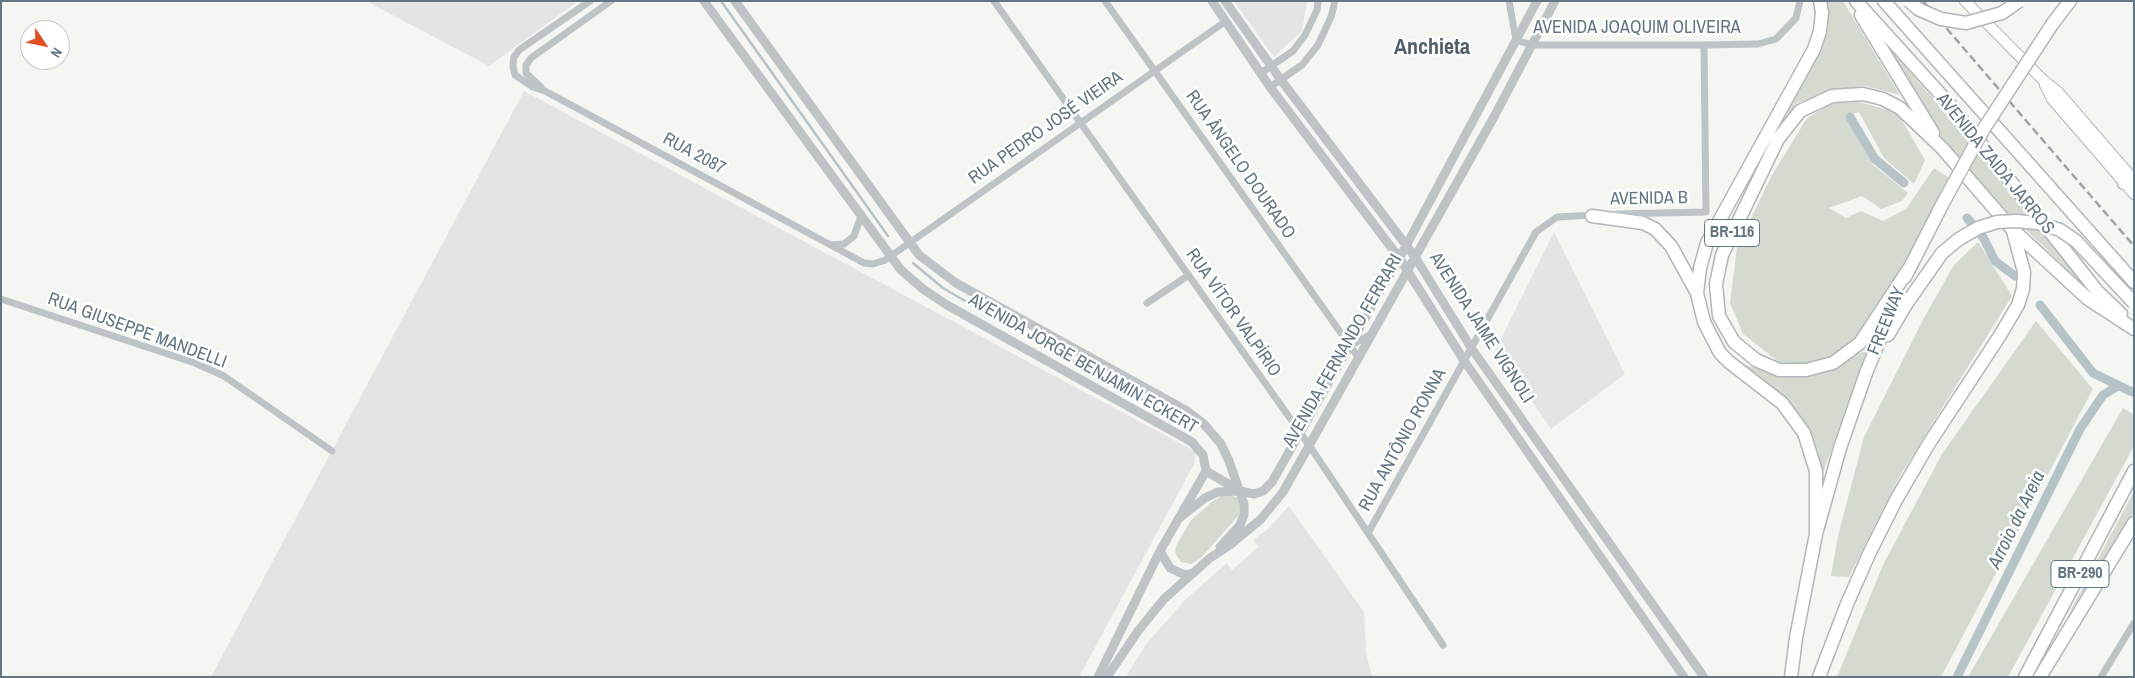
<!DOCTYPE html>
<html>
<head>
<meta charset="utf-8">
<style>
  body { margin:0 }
  #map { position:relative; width:2135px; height:678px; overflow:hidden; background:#f5f5f2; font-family:"Archivo Narrow",sans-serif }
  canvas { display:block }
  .frame { position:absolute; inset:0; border:2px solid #647683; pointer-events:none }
  .north { position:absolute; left:20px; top:20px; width:50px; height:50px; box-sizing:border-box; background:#fff; border:1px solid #c1c8cd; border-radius:50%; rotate:124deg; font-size:14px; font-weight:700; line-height:20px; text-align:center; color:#647683 }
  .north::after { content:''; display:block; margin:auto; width:18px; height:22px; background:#e34d24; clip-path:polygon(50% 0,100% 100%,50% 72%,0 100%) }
</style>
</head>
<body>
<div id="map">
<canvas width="2135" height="678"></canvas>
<div class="frame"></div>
<div class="north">N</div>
</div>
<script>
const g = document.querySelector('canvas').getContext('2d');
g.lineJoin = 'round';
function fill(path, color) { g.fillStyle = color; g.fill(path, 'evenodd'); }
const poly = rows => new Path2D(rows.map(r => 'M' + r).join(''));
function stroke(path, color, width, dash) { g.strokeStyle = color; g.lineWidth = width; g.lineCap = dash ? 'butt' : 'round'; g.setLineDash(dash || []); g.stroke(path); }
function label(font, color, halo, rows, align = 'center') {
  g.font = font + ' "Archivo Narrow",sans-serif'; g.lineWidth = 5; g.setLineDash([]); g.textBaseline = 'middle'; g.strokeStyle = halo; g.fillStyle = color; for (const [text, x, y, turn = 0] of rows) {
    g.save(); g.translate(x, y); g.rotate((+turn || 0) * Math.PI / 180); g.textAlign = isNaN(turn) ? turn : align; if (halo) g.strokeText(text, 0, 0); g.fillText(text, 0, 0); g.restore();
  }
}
fill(poly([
  [366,1,578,1,489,66],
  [1234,1,1307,1,1302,31,1274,57],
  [524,91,1196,452,1194,464,1079,677,211,677],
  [1554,232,1625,374,1551,429,1496,349],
  [1289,506,1364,612,1366,653,1371,673,1374,677,1126,677,1146,644,1186,599,1227,563,1232,570,1258,547,1253,540,1268,529]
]), '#e3e4e3');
fill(poly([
  [1827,1,1843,1,1900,95,1865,86,1832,90,1797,103,1779,124,1827,16],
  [1879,37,1953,121,2087,289,1999,204,1934,128],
  [1859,102,1897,112,1925,160,1914,184,1884,158,1859,112,1846,116,1873,165,1908,193,1902,201,1881,209,1862,196,1829,208,1846,218,1861,211,1883,221,1906,209,1934,168,1951,179,1903,269,1859,336,1832,358,1805,364,1779,362,1743,334,1730,303,1737,247,1772,175,1807,118,1832,103],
  [1978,242,2012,296,1900,476,1849,577,1831,576,1838,536,1864,437,1925,316,1954,265],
  [2036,321,2093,389,1941,677,1837,677,1883,565,1942,454],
  [1871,347,1823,472,1810,430,1787,399,1742,364,1789,377,1825,373],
  [2123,408,2134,415,2134,446,2008,677,1968,677],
  [2134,491,2134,512,2066,619],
  [1231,495,1237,498,1240,504,1239,515,1201,558,1191,564,1181,562,1175,553,1176,546,1191,520,1213,501,1221,496]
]), '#d5dad1');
stroke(poly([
  [721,1,888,236],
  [913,263,943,288,960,298,1183,422]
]), '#b6c3c7', 2.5);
stroke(poly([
  [1850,117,1875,159,1904,183],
  [1967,218,1983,237,1995,261,2015,276],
  [2040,305,2093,373,2132,392],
  [1957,677,2080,429,2103,395,2118,386]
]), '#b6c3c7', 9);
const secondary = poly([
  [1965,1,2043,80,2059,93,2134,180],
  [2045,85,2052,99,2134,194]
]);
const motorway = poly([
  [1856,1,1952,107,2097,291,2121,314],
  [1884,1,2134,282],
  [1861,15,1933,133],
  [2053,23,2070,1],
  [2124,183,2134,182],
  [1592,216,1643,223,1655,229,1671,246,1697,293],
  [1908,270,1860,343,1833,363,1806,370,1779,370,1756,360,1734,342,1719,316,1716,284,1722,255,1778,139,1800,111,1832,96,1863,94,1883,99,1900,108,1942,148,2012,229,2088,299,2134,329],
  [1905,277,1944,201],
  [1888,335,1907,303,1942,253],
  [1816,534,1816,471,1804,433,1782,403,1729,362,1720,353,1704,322,1697,293,1700,268,1707,243,1814,49,1820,31,1822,12,1820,1],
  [1791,677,1796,638,1816,534,1840,448,1866,373,1897,297],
  [1819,677,1847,604,1869,554,1896,500,1928,445,1999,337,2018,305,2023,289,2024,272,2013,231],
  [2025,677,2134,471],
  [2040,677,2134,523]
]);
stroke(secondary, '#b1b7bb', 12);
stroke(motorway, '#b2b6b9', 15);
stroke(poly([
  [590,1,519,50,514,57,513,66,515,75,533,87,545,91,864,263,873,264,885,260,1226,21],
  [994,1,1309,445,1443,645],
  [1105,1,1358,357],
  [1509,1,1516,40,1532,45,1704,45,1758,44,1776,39,1796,18,1800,1],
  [1261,73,1293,51,1305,35,1317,10,1318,1],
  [541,87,526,73,526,65,531,58,611,1],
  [1270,87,1302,65,1318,45,1331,17,1335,1],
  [1617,214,1706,212,1704,45],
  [831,245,844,244,854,236,861,216],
  [1,299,195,363,224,376,332,451],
  [1147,303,1189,275],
  [1350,346,1371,334],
  [1368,533,1536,232,1557,217,1594,215],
  [2101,677,2134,623]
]), '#bec3c6', 7);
stroke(poly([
  [704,1,901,270,923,289,947,305,1192,442,1203,455,1206,471],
  [735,1,919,255,956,283,1187,411,1203,423,1221,444,1229,461,1244,504,1244,515,1240,525,1220,547],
  [1212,1,1270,87,1400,259,1465,362,1684,677],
  [1225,1,1281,80,1415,257,1472,349,1704,677],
  [1206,471,1240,491],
  [1178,519,1205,498,1218,492,1240,491,1254,494,1263,491,1272,482,1406,246,1537,1],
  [1160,551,1170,568,1185,575,1193,573],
  [1098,677,1160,551,1206,471],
  [1107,677,1138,631,1164,599,1210,558,1230,545,1261,519,1283,492,1495,115,1555,1]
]), '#bec3c6', 9);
stroke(secondary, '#fff', 10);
stroke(motorway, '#fff', 12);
stroke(poly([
  [1923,1,2134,246]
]), '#9da5aa', 2.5, [8, 4]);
const motorwayBridge = poly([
  [1909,1,1918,9,1941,19,1966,23,2002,13,2019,1],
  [1944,201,1983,130,2053,23],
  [1942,253,1959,239,1978,228,1997,222,2016,221,2038,223,2060,230,2076,241,2134,303]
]);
stroke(motorwayBridge, '#b2b6b9', 15, []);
stroke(motorwayBridge, '#fff', 12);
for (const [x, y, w] of [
  [1732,233,55],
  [2080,574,58]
]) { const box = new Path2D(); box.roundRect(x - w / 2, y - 13.5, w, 27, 4); g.fillStyle = '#fff'; g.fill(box); stroke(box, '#647683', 1); }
label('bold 16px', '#647683', null, [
  ["BR-116",1732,233],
  ["BR-290",2080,574]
]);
label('18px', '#647683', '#fff', [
  ["AVENIDA JOAQUIM OLIVEIRA",1637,28],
  ["RUA PEDRO JOSÉ VIEIRA",1046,128,-35],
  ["RUA 2087",694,154,28],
  ["AVENIDA ZAIDA JARROS",1995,164,51],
  ["RUA ÂNGELO DOURADO",1240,165,55],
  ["AVENIDA B",1649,199,-1],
  ["RUA VÍTOR VALPÍRIO",1233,313,55],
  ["FREEWAY",1887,321,-68],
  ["AVENIDA JAIME VIGNOLI",1481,328,57],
  ["RUA GIUSEPPE MANDELLI",137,331,20],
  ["AVENIDA FERNANDO FERRARI",1343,351,-60],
  ["AVENIDA JORGE BENJAMIN ECKERT",1083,364,30],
  ["RUA ANTÔNIO RONNA",1403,440,-61]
]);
label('italic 19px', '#607780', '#fff', [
  ["Arroio da Areia",2017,520,-64]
]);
label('bold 22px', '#525f68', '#fff', [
  ["Anchieta",1432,48]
]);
</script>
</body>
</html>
